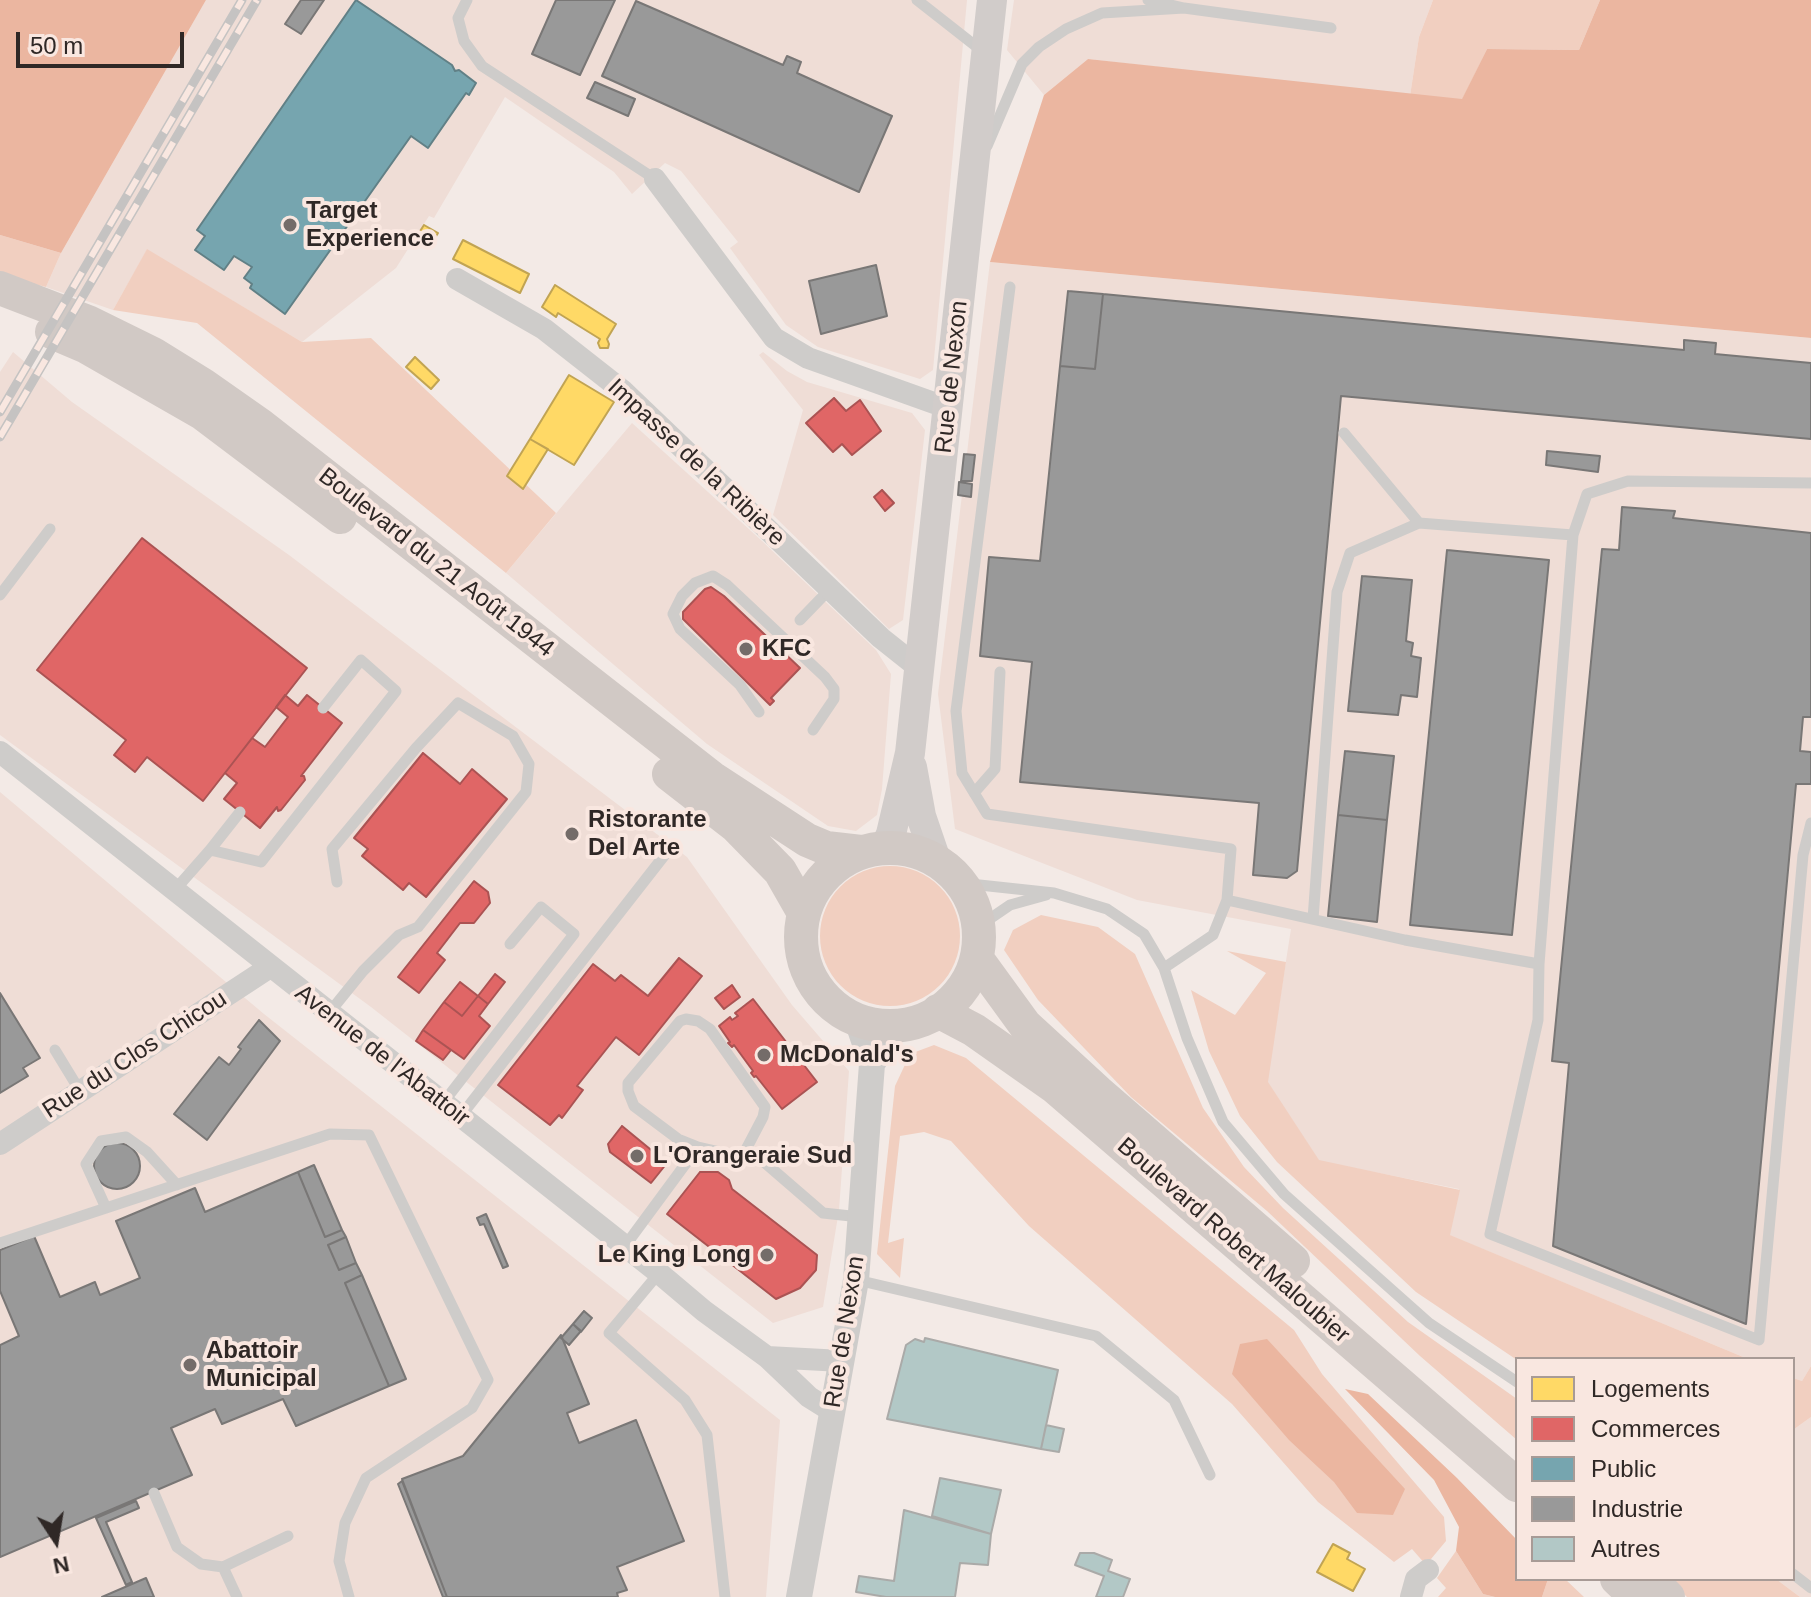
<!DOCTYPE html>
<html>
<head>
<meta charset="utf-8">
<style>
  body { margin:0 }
  #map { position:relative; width:1811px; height:1597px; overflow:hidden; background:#f3eae6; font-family:Arial,sans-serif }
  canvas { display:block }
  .legend { position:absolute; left:1515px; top:1357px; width:280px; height:224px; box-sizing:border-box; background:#f9e7e0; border:2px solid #a89b96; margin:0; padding:10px 14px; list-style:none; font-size:24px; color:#2f2826 }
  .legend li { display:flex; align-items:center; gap:16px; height:40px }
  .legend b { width:40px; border:2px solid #a89b96 }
  .north { position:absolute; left:16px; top:1501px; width:80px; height:80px; -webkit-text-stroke:6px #f9e7e0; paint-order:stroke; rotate:168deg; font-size:22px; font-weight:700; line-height:32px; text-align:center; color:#2f2826 }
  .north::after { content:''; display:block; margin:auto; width:28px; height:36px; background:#2f2826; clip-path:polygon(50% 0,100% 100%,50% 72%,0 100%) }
  .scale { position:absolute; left:16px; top:32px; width:168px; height:36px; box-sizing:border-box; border:4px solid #2f2826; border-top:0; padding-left:10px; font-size:24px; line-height:28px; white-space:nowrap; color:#2f2826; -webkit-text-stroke:6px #f9e7e0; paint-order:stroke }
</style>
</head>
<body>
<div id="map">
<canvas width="1811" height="1597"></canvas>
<ul class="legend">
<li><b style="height:22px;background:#ffd966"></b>Logements</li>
<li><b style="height:22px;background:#e06666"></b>Commerces</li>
<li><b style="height:22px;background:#76a5af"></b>Public</li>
<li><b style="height:22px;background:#999"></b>Industrie</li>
<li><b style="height:22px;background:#b2c8c6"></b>Autres</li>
</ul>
<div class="north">N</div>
<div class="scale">50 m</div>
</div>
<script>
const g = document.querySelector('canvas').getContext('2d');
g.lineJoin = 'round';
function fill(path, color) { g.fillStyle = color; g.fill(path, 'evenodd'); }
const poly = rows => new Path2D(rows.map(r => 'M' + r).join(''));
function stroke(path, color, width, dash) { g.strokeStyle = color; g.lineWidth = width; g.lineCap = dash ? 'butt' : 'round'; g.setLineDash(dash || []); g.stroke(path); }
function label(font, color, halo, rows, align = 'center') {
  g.font = font + ' Arial,sans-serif'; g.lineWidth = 8; g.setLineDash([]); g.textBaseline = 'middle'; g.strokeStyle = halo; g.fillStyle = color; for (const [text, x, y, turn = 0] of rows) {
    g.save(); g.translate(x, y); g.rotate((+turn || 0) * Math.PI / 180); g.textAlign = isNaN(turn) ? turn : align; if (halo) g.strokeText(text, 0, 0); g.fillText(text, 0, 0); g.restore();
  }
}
fill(poly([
  [206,0,967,0,933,370,920,379,818,347,786,325,730,248,738,242,681,171,665,163,632,194,614,172,505,97,434,218,429,216,396,268,302,342,147,250,113,310,46,287,61,253],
  [1014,0,1433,0,1419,37,1410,96,1088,59,1044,95,1007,50],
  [990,262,1811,338,1811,1366,1802,1381,1793,1378,1793,1359,1748,1359,1449,1235,1459,1189,1319,1161,1267,1082,1291,929,1137,900,955,829,938,694],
  [13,352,72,402,289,555,687,857,792,1005,849,1071,839,1210,823,1307,773,1323,371,1007,0,735,0,372],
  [763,352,787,371,807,382,912,413,925,430,903,620,889,629,773,515,803,410,759,355],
  [632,423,762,541,876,650,891,674,882,789,877,815,856,831,828,826,707,744,506,573],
  [0,792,264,1014,780,1420,766,1597,0,1597],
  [1811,1417,1811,1597,1800,1597,1776,1579,1793,1579,1793,1430]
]), '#efddd6');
fill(poly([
  [1433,0,1600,0,1579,50,1487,49,1462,100,1410,96,1419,37],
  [0,235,61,253,46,287,0,275],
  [147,249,302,342,371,338,556,513,506,573,197,323,113,310],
  '820 936a70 70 0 1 1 140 0a70 70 0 1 1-140 0Z',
  [1041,915,1098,927,1135,954,1203,1108,1244,1167,1283,1208,1408,1322,1517,1399,1517,1440,1420,1356,1267,1211,1131,1097,1038,1000,1004,950,1013,930],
  [1227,951,1286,962,1268,1082,1319,1160,1460,1190,1450,1235,1748,1359,1517,1360,1416,1292,1277,1162,1240,1116,1209,1051,1191,990,1235,1015,1266,973],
  [934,1045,966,1058,1294,1330,1322,1374,1444,1517,1446,1541,1426,1565,1412,1549,1394,1562,1318,1502,1232,1404,1029,1226,951,1141,924,1132,900,1136,888,1243,904,1238,900,1278,877,1254,895,1086,910,1054],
  [1811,1366,1811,1417,1793,1430,1793,1378,1802,1381],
  [1456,1551,1483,1594,1495,1597,1438,1597,1446,1588,1437,1578],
  [1548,1579,1565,1579,1584,1597,1542,1597],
  [1668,1579,1776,1579,1800,1597,1687,1597]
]), '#f1cfc0');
fill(poly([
  [0,0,206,0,61,253,0,235],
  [1600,0,1811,0,1811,338,990,262,1044,95,1088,59,1462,99,1487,49,1579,50],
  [1267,1339,1405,1489,1393,1515,1357,1513,1334,1482,1289,1440,1232,1374,1240,1344],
  [1345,1389,1368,1394,1457,1478,1517,1540,1517,1579,1548,1579,1542,1597,1495,1597,1483,1594,1456,1551,1459,1527,1434,1480]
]), '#ebb6a0');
const homes = poly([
  [424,225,438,233,430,246,415,239,424,225],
  [463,240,529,274,520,293,453,259,463,240],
  [555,285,616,324,607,339,609,344,608,348,600,348,598,343,600,339,558,313,556,317,542,307,555,285],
  [415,357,439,380,431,389,406,367,415,357],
  [569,375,614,402,574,465,530,439,569,375],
  [530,439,548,449,523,489,507,476,530,439],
  [1333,1544,1350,1553,1347,1559,1365,1569,1353,1591,1317,1572,1333,1544]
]);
fill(homes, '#ffd966');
stroke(homes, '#c1a453', 2);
const shops = poly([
  [834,398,846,411,860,400,881,431,852,455,842,444,833,452,806,423,834,398],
  [882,490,894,503,885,511,874,497,882,490],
  [142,538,307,668,203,801,147,757,135,772,114,755,126,740,37,670,142,538],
  [711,587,724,596,800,668,771,698,774,701,770,705,683,619,683,612,705,589,711,587],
  [285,695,298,706,307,695,342,723,301,776,304,776,305,780,281,810,278,811,277,807,260,828,224,799,237,783,225,773,252,738,265,747,288,717,276,707,285,695],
  [423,753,460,784,472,769,507,799,426,897,409,883,403,890,362,856,368,849,354,838,423,753],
  [474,881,488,892,490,903,474,923,460,923,437,953,445,960,419,993,398,977,474,881],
  [679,958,702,976,639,1055,616,1037,577,1086,583,1090,562,1118,559,1115,550,1125,498,1085,593,964,615,981,621,975,648,996,679,958],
  [495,974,505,982,488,1004,478,996,495,974],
  [460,982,478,996,462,1016,444,1002,460,982],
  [732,985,740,997,724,1009,715,998,732,985],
  [478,996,488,1004,479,1016,490,1026,464,1059,423,1030,444,1002,462,1016,478,996],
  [753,999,817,1082,782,1109,756,1076,754,1077,751,1073,753,1071,734,1045,732,1047,728,1043,730,1042,719,1026,730,1017,732,1020,738,1016,735,1013,753,999],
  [423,1030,451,1050,443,1060,416,1041,423,1030],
  [622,1126,667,1163,651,1183,610,1152,608,1144,622,1126],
  [700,1172,718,1172,729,1180,732,1189,817,1255,816,1270,800,1288,776,1299,667,1214,700,1172]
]);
fill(shops, '#e06666');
stroke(shops, '#ab5353', 2);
const public = poly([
  [356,0,452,65,455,71,459,70,476,83,469,95,466,93,428,148,411,136,285,314,250,288,252,284,244,278,252,267,234,256,224,270,195,250,205,236,197,230,356,0]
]);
fill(public, '#76a5af');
stroke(public, '#618086', 2);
const industry = poly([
  [301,0,324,0,301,34,285,24,301,0],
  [556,0,615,0,580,75,532,54,556,0],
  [636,1,783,65,787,56,801,62,797,73,892,116,859,192,602,76,636,1],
  [595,82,635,99,628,116,587,98,595,82],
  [876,265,887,316,821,334,809,281,876,265],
  [1068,291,1103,294,1095,369,1060,366,1068,291],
  [1103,294,1684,350,1684,340,1716,343,1715,354,1811,363,1811,439,1341,396,1297,871,1287,878,1253,875,1259,803,1020,782,1032,662,980,656,989,557,1040,561,1060,366,1095,369,1103,294],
  [1547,451,1600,456,1598,472,1546,465,1547,451],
  [964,454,975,455,972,481,961,481,964,454],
  [959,482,972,484,971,497,958,495,959,482],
  [1622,507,1675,511,1673,518,1811,533,1811,717,1803,717,1800,751,1811,752,1811,784,1796,784,1746,1324,1553,1246,1569,1063,1552,1061,1602,549,1619,550,1622,507],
  [1447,550,1549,560,1512,935,1410,925,1447,550],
  [1362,576,1412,580,1406,641,1413,643,1411,656,1421,658,1417,697,1401,695,1398,715,1348,711,1362,576],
  [1345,751,1394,756,1387,820,1338,815,1345,751],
  [1338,815,1387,820,1377,922,1328,916,1338,815],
  [0,993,40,1058,23,1068,28,1076,0,1093,0,993],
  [259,1020,280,1041,207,1140,174,1114,219,1057,229,1065,241,1049,238,1047,259,1020],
  '94 1166a23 23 0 1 1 46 0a23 23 0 1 1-46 0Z',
  [314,1165,342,1230,325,1237,298,1172,314,1165],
  [298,1172,325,1237,342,1230,346,1237,328,1245,339,1270,356,1263,362,1275,345,1283,389,1386,296,1426,283,1399,222,1424,215,1409,171,1428,192,1475,0,1557,0,1345,19,1336,0,1291,0,1250,34,1236,60,1297,95,1282,100,1295,140,1278,116,1221,195,1188,205,1212,298,1172],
  [486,1214,508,1266,503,1268,484,1224,480,1225,477,1218,486,1214],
  [346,1237,356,1263,339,1270,328,1245,346,1237],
  [362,1275,406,1379,389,1386,345,1283,362,1275],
  [584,1311,592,1318,581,1332,573,1324,584,1311],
  [573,1324,581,1331,569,1345,561,1338,573,1324],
  [561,1335,589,1404,567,1413,579,1443,636,1420,684,1541,617,1567,627,1590,617,1593,618,1597,447,1597,402,1479,463,1456,561,1335],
  [402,1481,447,1597,443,1597,398,1484,402,1481],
  [136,1501,139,1508,106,1522,132,1582,126,1585,96,1518,136,1501],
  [146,1578,154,1597,102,1597,146,1578]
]);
fill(industry, '#999');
stroke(industry, '#797776', 2);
const building = poly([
  [925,1338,1058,1370,1041,1449,887,1419,906,1345,915,1339,924,1342,925,1338],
  [1046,1425,1064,1429,1059,1452,1041,1449,1046,1425],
  [940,1478,1001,1490,991,1534,932,1516,940,1478],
  [904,1510,991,1534,988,1565,960,1563,955,1597,886,1597,856,1592,859,1576,894,1581,904,1510],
  [1080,1553,1094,1553,1112,1560,1108,1571,1130,1579,1123,1597,1096,1597,1104,1576,1075,1565,1080,1553]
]);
fill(building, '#b2c8c6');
stroke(building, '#aaaaa8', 2);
stroke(poly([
  [467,0,458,18,464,41,482,66,655,179],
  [917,0,982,51],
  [1184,8,1331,28],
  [987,146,1022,64,1039,47,1066,29,1102,13,1184,8,1148,0],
  [1010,287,956,711,962,773,987,814,1231,849,1227,900],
  [1344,433,1419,523],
  [1573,535,1587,494,1628,481,1811,483],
  [0,595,50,529],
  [800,620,830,589],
  [759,712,740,685,680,629,673,614,682,596,695,583,713,576,727,585,825,677,834,689,834,699,813,730],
  [974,793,995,769,1000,672],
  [240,812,210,850,261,862,396,691,361,660,323,708],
  [961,883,1054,893,1107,909,1144,934,1164,968,1187,1038,1223,1122,1284,1194,1429,1323,1517,1382],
  [174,891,210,850],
  [979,933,991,918,1010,905,1046,895],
  [1539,964,1538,1020,1490,1234,1759,1340,1803,855,1811,823],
  [1164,968,1213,935,1227,900,1405,940,1539,964,1573,535,1419,523,1350,553,1337,592,1313,919],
  [329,1013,363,971,399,935,418,927,526,792,529,764,513,736,458,703,416,748,332,849,337,882],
  [55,1050,80,1091],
  [443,1103,574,934,541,907,510,944],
  [460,1117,667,852],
  [698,1147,678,1139,634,1106,628,1091,628,1083,680,1021,686,1019,698,1021,710,1029,765,1107,763,1117,742,1157],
  [106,1208,86,1164,101,1141,126,1137,147,1152,177,1185],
  [0,1243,330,1134,369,1135,488,1380,472,1408,366,1478,345,1523,339,1561,349,1597],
  [625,1246,698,1147,764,1162,823,1213,860,1217],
  [659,1273,609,1333,685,1400,707,1435,725,1597],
  [857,1280,1096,1336,1174,1400,1210,1475],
  [154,1493,177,1547,201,1564,223,1567,237,1597],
  [223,1567,288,1536],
  [1793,1574,1811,1588]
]), '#ceccca', 11);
stroke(poly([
  [655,179,774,338,808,358,948,408],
  [457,279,544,329,623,391,881,638,920,669],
  [0,752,659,1273,704,1311,767,1357,809,1397,833,1412],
  [0,1144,270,967],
  [767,1357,842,1361],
  [1411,1597,1416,1579,1428,1570]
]), '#ceccca', 22);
stroke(poly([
  [872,1064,896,1026],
  [799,1597,856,1280,872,1064,857,1020]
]), '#ceccca', 26);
stroke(poly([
  [912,767,921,816,936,860],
  [885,848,891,834,910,753,992,0]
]), '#d1ccca', 30);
stroke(poly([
  [0,288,88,322,153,354,203,385,260,425,712,778,807,840,826,848,861,852],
  [52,332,85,346,202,413,340,517],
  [669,774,736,826,780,871,804,913],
  '801 937a89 89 0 1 1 178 0a89 89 0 1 1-178 0Z',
  [977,959,1025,1025,1098,1092,1293,1261],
  [938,1011,974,1030,1055,1087,1517,1485],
  [1617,1579,1636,1597],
  [1650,1579,1668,1597]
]), '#d1c9c5', 34);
const rail = poly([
  [0,412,242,0],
  [0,437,257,0]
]);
stroke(rail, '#c5c3c2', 9);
stroke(rail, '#f9e7e0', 6, [18]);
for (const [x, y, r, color] of [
  [290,225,8,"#746c69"],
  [746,649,8,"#746c69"],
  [572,834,8,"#746c69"],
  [764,1055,8,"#746c69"],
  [637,1156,8,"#746c69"],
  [767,1255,8,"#746c69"],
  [190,1365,8,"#746c69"]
]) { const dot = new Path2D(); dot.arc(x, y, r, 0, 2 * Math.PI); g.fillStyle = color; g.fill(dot); stroke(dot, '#f9e7e0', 3); }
label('bold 24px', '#2f2826', '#f9e7e0', [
  ["Target",306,211],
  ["Experience",306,239],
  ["KFC",762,649],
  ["Ristorante",588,820],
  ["Del Arte",588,848],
  ["McDonald's",780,1055],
  ["L'Orangeraie Sud",653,1156],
  ["Le King Long",751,1255,"right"],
  ["Abattoir",206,1351],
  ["Municipal",206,1379]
], 'left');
label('24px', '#2f2826', '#f9e7e0', [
  ["Rue de Nexon",952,377,-84],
  ["Impasse de la Ribière",696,463,43],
  ["Boulevard du 21 Août 1944",436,563,38],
  ["Rue du Clos Chicou",135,1055,-33],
  ["Avenue de l'Abattoir",382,1056,38],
  ["Boulevard Robert Maloubier",1233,1241,41],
  ["Rue de Nexon",845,1332,-81]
]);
</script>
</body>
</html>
